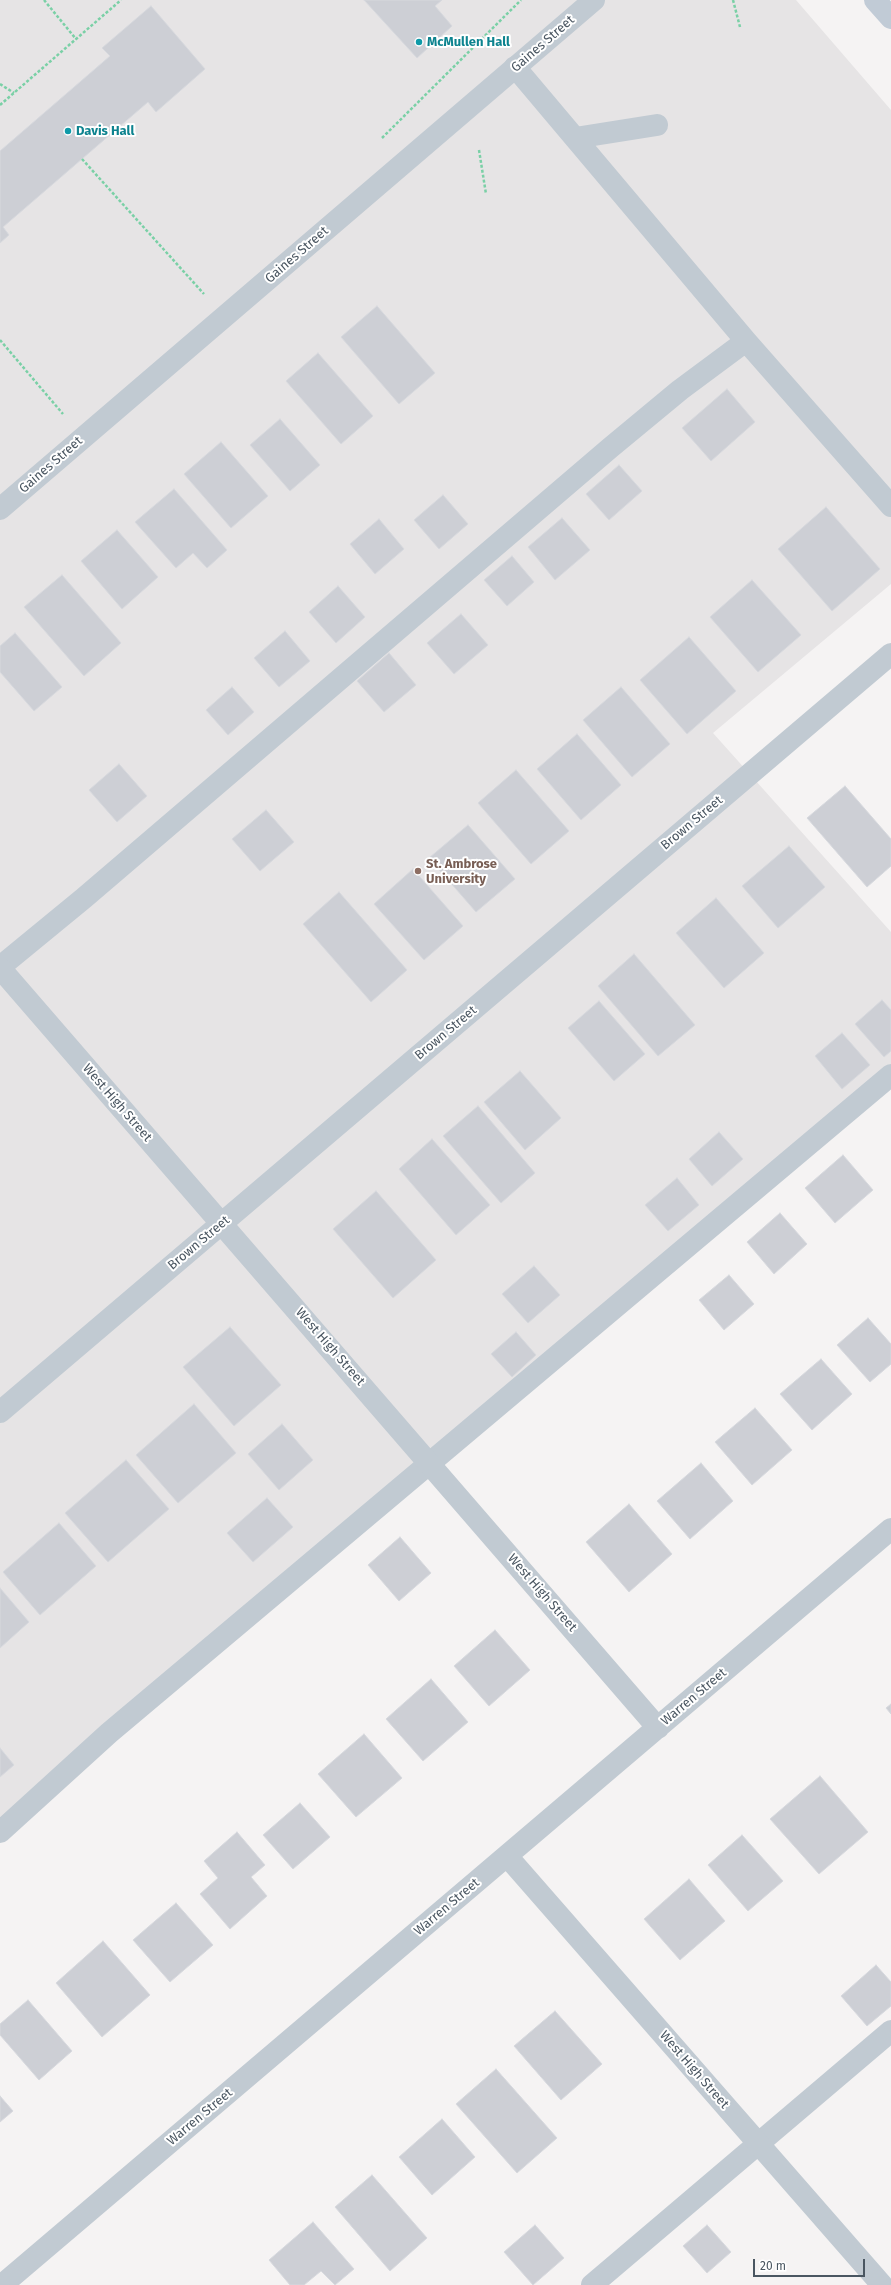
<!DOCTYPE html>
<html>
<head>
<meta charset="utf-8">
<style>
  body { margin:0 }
  #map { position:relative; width:891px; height:2285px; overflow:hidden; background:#f5f3f3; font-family:"Fira Sans",sans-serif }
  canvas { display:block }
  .scale { position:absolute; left:753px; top:2259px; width:112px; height:18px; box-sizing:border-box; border:2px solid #4a5661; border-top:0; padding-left:5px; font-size:12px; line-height:14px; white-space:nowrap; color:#4a5661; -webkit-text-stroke:3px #fff; paint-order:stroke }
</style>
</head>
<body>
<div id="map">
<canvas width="891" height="2285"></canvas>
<div class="scale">20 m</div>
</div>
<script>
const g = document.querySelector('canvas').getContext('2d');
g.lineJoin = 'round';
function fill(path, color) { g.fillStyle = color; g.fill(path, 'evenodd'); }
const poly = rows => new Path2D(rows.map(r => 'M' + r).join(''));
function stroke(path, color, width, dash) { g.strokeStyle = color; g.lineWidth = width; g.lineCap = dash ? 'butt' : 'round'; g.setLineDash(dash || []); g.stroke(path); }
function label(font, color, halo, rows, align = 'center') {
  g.font = font + ' "Fira Sans",sans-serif'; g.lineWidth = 4; g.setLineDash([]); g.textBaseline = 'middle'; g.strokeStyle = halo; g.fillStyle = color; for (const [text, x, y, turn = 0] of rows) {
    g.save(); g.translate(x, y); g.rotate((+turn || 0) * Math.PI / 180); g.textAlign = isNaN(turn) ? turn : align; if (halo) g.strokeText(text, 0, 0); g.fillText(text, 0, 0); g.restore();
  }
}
fill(poly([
  [0,0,796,0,891,110,891,584,713,733,891,932,891,1068,0,1818]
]), '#e6e4e5');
const building = poly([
  [364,0,442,0,435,6,452,26,417,58,364,0],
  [151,6,205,69,156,112,148,102,3,227,9,235,0,243,0,151,110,56,102,48,151,6],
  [377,306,435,373,399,404,341,337,377,306],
  [318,353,373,416,341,444,286,381,318,353],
  [727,389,755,422,711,461,682,428,727,389],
  [280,419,320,465,290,491,250,445,280,419],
  [221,442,268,496,231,528,184,474,221,442],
  [619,465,642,491,609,520,586,494,619,465],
  [174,489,227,550,207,568,193,553,176,568,135,522,174,489],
  [443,495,468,524,439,549,414,520,443,495],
  [826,507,880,569,832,611,778,549,826,507],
  [562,518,590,550,555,580,528,547,562,518],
  [379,519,404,549,375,574,350,544,379,519],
  [117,530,158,577,122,609,81,561,117,530],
  [512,556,534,582,507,606,484,580,512,556],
  [62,575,121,643,84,676,24,607,62,575],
  [752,580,801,635,758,672,710,617,752,580],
  [338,586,365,617,336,643,309,612,338,586],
  [461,614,488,645,454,674,427,643,461,614],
  [285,631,310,661,279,687,254,658,285,631],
  [15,633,62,687,34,711,0,672,0,646,15,633],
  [689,637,736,691,687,734,640,680,689,637],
  [389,653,416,685,384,712,357,681,389,653],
  [232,687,254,712,228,735,206,710,232,687],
  [621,687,670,744,632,777,583,720,621,687],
  [577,734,621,785,581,820,537,769,577,734],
  [119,764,147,796,117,822,89,790,119,764],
  [516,770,569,831,531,864,478,803,516,770],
  [845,786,891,839,891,866,867,887,807,818,845,786],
  [266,810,294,842,260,871,232,839,266,810],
  [468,825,515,879,476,912,429,858,468,825],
  [789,846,825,887,778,928,742,886,789,846],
  [413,869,463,926,424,960,374,904,413,869],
  [339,892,407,970,371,1002,303,924,339,892],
  [716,898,764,953,724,988,676,933,716,898],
  [634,954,695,1025,658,1056,598,986,634,954],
  [882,1000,891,1010,891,1051,884,1057,855,1024,882,1000],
  [599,1001,645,1054,614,1081,568,1028,599,1001],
  [842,1033,870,1065,842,1089,815,1056,842,1033],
  [520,1071,561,1118,525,1150,484,1102,520,1071],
  [478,1106,535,1173,501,1203,443,1136,478,1106],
  [719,1132,743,1159,712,1186,689,1159,719,1132],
  [432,1139,490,1205,456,1235,399,1169,432,1139],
  [843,1155,873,1190,835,1223,805,1188,843,1155],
  [677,1178,699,1205,668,1231,645,1205,677,1178],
  [376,1191,436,1260,393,1298,333,1229,376,1191],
  [780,1213,807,1244,774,1274,747,1242,780,1213],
  [534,1266,560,1295,528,1323,502,1294,534,1266],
  [729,1275,754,1304,724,1330,699,1300,729,1275],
  [868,1318,891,1344,891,1364,870,1382,837,1345,868,1318],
  [230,1327,281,1385,234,1426,183,1367,230,1327],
  [516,1332,536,1355,512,1377,491,1354,516,1332],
  [821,1359,852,1394,812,1430,780,1394,821,1359],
  [194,1404,236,1453,178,1503,136,1455,194,1404],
  [755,1408,792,1450,752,1485,715,1442,755,1408],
  [282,1424,313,1460,279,1490,248,1454,282,1424],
  [126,1460,169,1509,108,1562,65,1513,126,1460],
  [701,1463,733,1501,690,1539,657,1501,701,1463],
  [267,1498,293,1527,253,1562,227,1533,267,1498],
  [629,1504,672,1554,629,1592,586,1542,629,1504],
  [59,1523,96,1566,40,1615,3,1572,59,1523],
  [400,1537,431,1573,399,1601,368,1565,400,1537],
  [0,1588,29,1622,0,1648,0,1588],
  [495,1630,530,1670,489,1706,454,1666,495,1630],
  [431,1679,468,1722,423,1761,386,1719,431,1679],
  [891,1704,891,1714,886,1708,891,1704],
  [364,1734,402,1778,356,1817,318,1774,364,1734],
  [0,1748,14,1765,0,1777,0,1748],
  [820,1776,868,1832,819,1874,770,1819,820,1776],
  [300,1803,330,1837,293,1869,263,1835,300,1803],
  [237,1832,265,1865,251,1877,267,1896,230,1929,200,1894,218,1878,204,1861,237,1832],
  [742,1835,783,1881,748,1911,708,1865,742,1835],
  [689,1879,725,1921,680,1960,644,1919,689,1879],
  [176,1903,213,1945,170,1982,133,1940,176,1903],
  [103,1941,150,1995,102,2037,56,1983,103,1941],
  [876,1965,891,1982,891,2006,867,2026,841,1996,876,1965],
  [28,2000,72,2051,39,2080,0,2035,0,2024,28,2000],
  [555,2011,602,2064,561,2100,514,2046,555,2011],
  [496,2069,557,2138,517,2173,456,2104,496,2069],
  [0,2096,13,2111,0,2122,0,2096],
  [442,2119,475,2157,432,2195,399,2157,442,2119],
  [372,2175,427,2238,390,2271,335,2207,372,2175],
  [313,2222,354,2269,335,2285,321,2271,304,2285,290,2285,269,2260,313,2222],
  [535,2225,564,2258,533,2285,504,2252,535,2225],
  [707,2225,731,2252,707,2273,683,2246,707,2225]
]);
fill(building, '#cdcfd5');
stroke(building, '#d7d9de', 1);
stroke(poly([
  [44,0,76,39],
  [733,0,740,27],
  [0,84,14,93],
  [0,105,121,0],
  [382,138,521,0],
  [479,150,486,194],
  [82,159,204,294],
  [0,340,63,414]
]), '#7ad0a6', 2.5, [3, 2]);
stroke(poly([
  [515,67,746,341,891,506],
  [575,138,657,125],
  [0,967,84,898,610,448,680,390,746,341],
  [0,1832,109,1733,891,1075],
  [592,2285,891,2031]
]), '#c1cad2', 22);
stroke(poly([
  [0,968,658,1728],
  [0,1412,891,654],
  [507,1856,882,2285],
  [2,2285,891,1529]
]), '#c1cad2', 22);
stroke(poly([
  [0,509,594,0]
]), '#c1cad2', 22);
stroke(poly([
  [875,0,891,18]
]), '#c1cbd6', 22);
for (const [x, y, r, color] of [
  [419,42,4,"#0f9aa8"],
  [68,131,4,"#0f9aa8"],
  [418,871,4,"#8d6e63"]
]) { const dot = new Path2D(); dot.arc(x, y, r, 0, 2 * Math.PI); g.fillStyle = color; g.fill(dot); stroke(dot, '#fff', 1.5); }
label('bold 13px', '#0d838f', '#fff', [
  ["McMullen Hall",427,42],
  ["Davis Hall",76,131]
], 'left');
label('13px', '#4a5661', '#fff', [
  ["Gaines Street",543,44,-41],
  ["Gaines Street",297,255,-41],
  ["Gaines Street",51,465,-41],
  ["Brown Street",692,823,-40],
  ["Brown Street",446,1033,-40],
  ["West High Street",117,1103,49],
  ["Brown Street",199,1243,-40],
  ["West High Street",330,1347,49],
  ["West High Street",542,1593,49],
  ["Warren Street",694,1697,-40],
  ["Warren Street",447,1907,-40],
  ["West High Street",694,2070,49],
  ["Warren Street",200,2117,-40]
]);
label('bold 13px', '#785e54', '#fff', [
  ["St. Ambrose",426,864],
  ["University",426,879]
], 'left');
</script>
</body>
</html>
